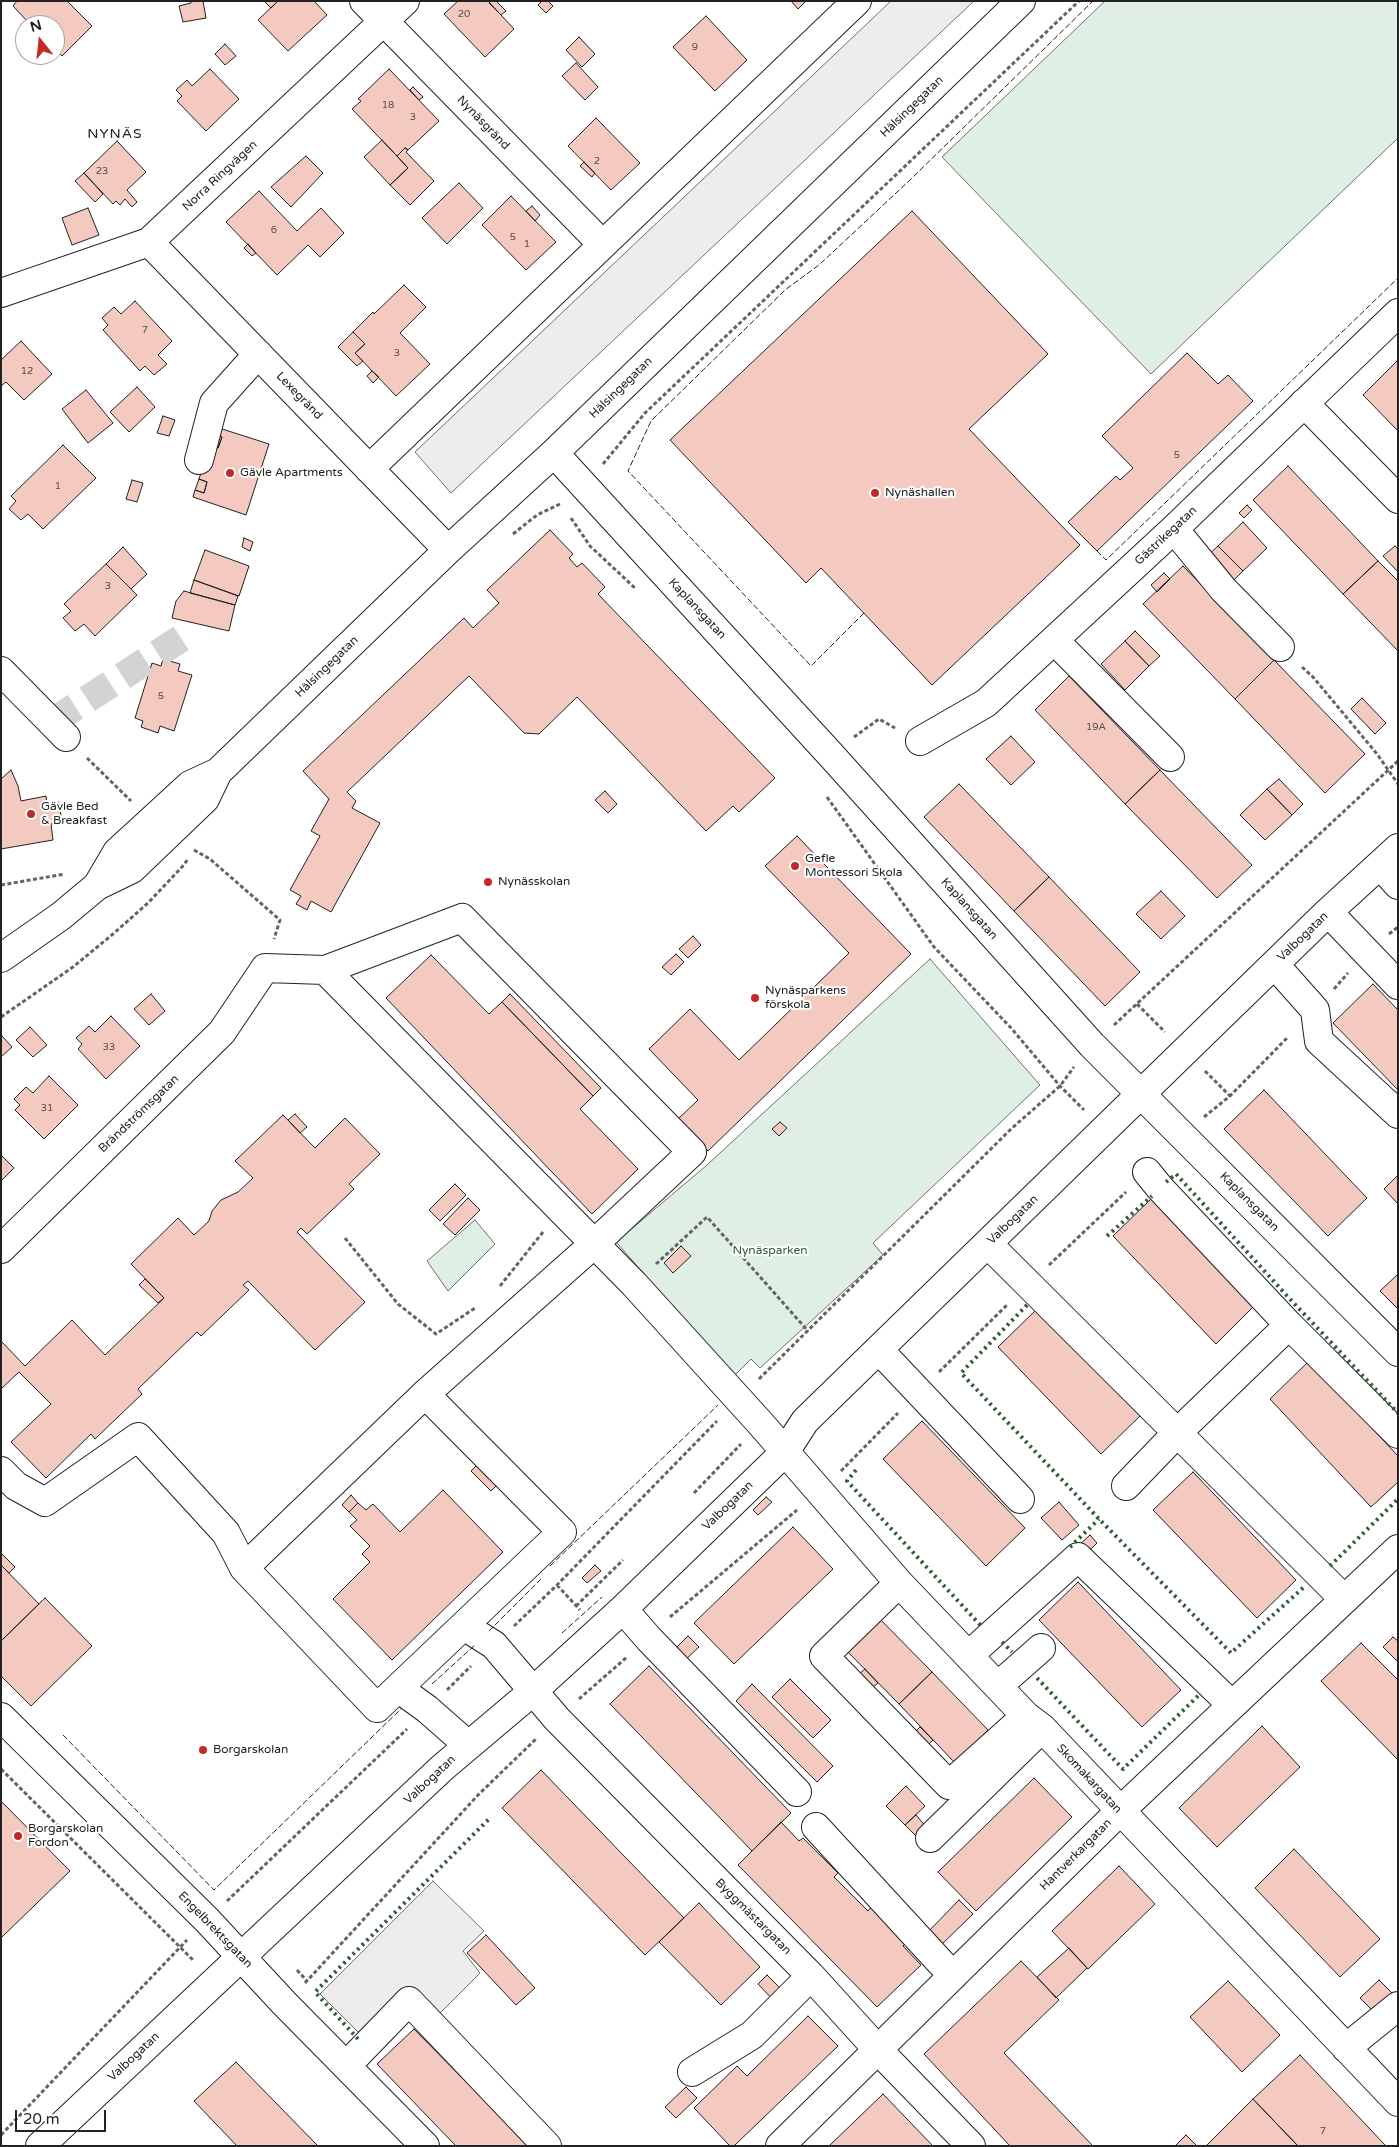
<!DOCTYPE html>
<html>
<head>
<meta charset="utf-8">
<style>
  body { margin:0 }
  #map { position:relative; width:1399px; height:2147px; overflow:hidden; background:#fff; font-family:"Varela Round",sans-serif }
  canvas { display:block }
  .frame { position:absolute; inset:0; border:2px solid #222; pointer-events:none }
  .north { position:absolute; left:15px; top:15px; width:50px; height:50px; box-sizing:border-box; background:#fff; border:1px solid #a7a7a7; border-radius:50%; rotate:344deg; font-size:14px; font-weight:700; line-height:20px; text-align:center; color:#222 }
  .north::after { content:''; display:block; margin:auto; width:18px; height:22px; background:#c62828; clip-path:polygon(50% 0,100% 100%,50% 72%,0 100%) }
  .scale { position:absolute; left:15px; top:2110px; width:91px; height:22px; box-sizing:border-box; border:2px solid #222; border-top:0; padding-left:6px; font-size:15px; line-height:18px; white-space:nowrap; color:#222; -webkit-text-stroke:4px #fff; paint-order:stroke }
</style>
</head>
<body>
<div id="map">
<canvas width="1399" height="2147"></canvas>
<div class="frame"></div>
<div class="north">N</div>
<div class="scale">20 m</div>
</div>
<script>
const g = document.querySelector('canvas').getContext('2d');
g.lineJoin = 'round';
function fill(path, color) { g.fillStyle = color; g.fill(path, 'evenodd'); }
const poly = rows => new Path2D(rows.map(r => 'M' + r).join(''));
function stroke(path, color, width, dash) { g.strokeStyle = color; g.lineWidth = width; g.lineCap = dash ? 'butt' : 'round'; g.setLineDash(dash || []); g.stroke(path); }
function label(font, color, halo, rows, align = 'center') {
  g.font = font + ' "Varela Round",sans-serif'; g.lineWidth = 4; g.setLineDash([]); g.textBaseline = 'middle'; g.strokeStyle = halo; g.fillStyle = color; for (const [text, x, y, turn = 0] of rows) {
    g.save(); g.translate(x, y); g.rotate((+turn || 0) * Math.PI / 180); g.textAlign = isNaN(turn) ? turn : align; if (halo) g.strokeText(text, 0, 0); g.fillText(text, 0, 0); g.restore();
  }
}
const green = poly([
  [1105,1,1398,1,1398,138,1151,374,942,157,1105,1],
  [930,959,1040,1085,873,1243,883,1255,760,1368,751,1359,734,1376,616,1242,707,1165,930,959],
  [475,1220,495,1244,448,1291,427,1261,475,1220]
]);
fill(green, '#e0efe3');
stroke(green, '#6f6f6f', 1);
const parking = poly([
  [891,1,974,1,451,493,415,452,891,1],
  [433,1881,484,1931,463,1951,480,1973,436,2017,421,2002,374,2048,320,1994,433,1881]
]);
fill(parking, '#ededed');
stroke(parking, '#6f6f6f', 1);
const building = poly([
  [17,1,67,1,92,26,62,56,55,48,55,25,25,25,28,22,13,6,17,1],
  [191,1,203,1,206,18,183,22,179,6,191,3,191,1],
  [264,1,278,1,271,8,264,1],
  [278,1,314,1,327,15,288,51,258,20,278,1],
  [458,1,488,1,514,29,485,57,444,14,458,1],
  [491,1,496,1,506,11,501,15,489,3,491,1],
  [542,1,548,1,553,6,546,13,538,5,542,1],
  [791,1,806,1,798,9,791,1],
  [706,16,747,60,715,91,673,47,706,16],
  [579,37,595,54,582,67,566,50,579,37],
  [225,44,236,56,225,65,215,54,225,44],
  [576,63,598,87,585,100,562,76,576,63],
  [210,69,239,99,206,131,177,101,182,96,176,90,187,80,192,86,210,69],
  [389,69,439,121,408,150,405,148,397,156,352,109,361,101,358,99,389,69],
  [413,87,423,97,419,100,410,90,413,87],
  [596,118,640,163,611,190,568,146,596,118],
  [382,140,408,168,390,185,364,157,382,140],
  [117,141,146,172,127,190,137,202,132,207,125,199,120,205,116,201,113,204,84,173,117,141],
  [405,148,408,150,406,152,434,181,410,205,390,185,408,168,397,156,405,148],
  [306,156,323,173,291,207,271,187,306,156],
  [584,162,595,173,592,177,580,166,584,162],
  [84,173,103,194,95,202,75,181,84,173],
  [459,183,483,208,447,244,422,218,459,183],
  [259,191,297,231,321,208,344,233,320,257,308,245,277,275,226,222,259,191],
  [511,196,556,242,526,270,482,225,511,196],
  [532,206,540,215,535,221,526,211,532,206],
  [88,208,99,235,72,245,62,218,88,208],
  [912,211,1048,354,969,429,1080,545,932,685,821,568,806,583,670,440,912,211],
  [248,244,256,253,252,256,244,248,248,244],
  [404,285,426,307,400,333,430,364,396,396,355,353,365,344,353,332,373,312,374,314,404,285],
  [135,301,172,341,158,355,167,364,154,375,145,366,140,371,103,330,108,325,102,318,114,307,121,314,135,301],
  [353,332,365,344,355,353,363,361,357,366,338,347,353,332],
  [21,341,52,374,24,400,6,382,1,386,1,360,21,341],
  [1187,353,1218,384,1228,375,1253,401,1097,551,1068,522,1116,476,1120,480,1133,468,1102,436,1187,353],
  [1397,361,1398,362,1398,431,1363,395,1397,361],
  [372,371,379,377,373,383,367,376,372,371],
  [137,387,155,407,129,432,110,412,137,387],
  [86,390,113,423,88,443,62,409,86,390],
  [163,416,175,420,169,436,157,433,163,416],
  [216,427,269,444,246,515,193,497,195,490,204,493,207,482,199,479,210,445,218,448,222,437,213,434,216,427],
  [213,434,222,437,218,448,210,445,213,434],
  [63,445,96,478,43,529,28,514,21,520,9,509,16,501,11,496,63,445],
  [1288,466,1378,561,1343,594,1253,500,1288,466],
  [199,479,207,482,204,493,195,490,199,479],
  [132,480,143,483,137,502,126,499,132,480],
  [1247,505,1252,510,1244,518,1239,513,1247,505],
  [1243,522,1267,548,1243,571,1218,546,1243,522],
  [550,530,573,554,569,558,577,567,582,563,605,587,598,594,775,778,739,812,733,806,706,831,577,697,539,734,524,733,469,676,347,792,356,801,352,808,380,823,331,912,311,901,307,910,296,904,301,896,290,890,320,836,311,831,329,799,303,771,464,618,473,628,499,603,487,590,550,530],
  [244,538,253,542,250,551,242,547,244,538],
  [1218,546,1243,571,1233,581,1208,555,1218,546],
  [1395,546,1398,549,1398,572,1383,556,1395,546],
  [123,547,147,574,131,589,106,564,123,547],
  [205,550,249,566,239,596,194,580,205,550],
  [1378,561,1398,581,1398,651,1343,594,1378,561],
  [106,564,137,595,95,636,84,624,75,631,63,618,71,611,64,604,106,564],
  [1183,566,1274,660,1235,699,1143,604,1183,566],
  [1164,573,1170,579,1157,592,1151,585,1164,573],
  [194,580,238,596,235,605,190,593,194,580],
  [184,591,235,605,229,631,172,618,176,601,184,591],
  [1135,631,1160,656,1149,666,1125,641,1135,631],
  [1125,641,1149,666,1125,690,1101,664,1125,641],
  [163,659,180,664,178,671,192,675,174,731,160,726,158,733,141,727,143,721,135,718,152,663,161,666,163,659],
  [1274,660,1365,754,1325,793,1235,699,1274,660],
  [1069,676,1160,770,1125,804,1035,710,1069,676],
  [1362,698,1386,723,1375,734,1351,709,1362,698],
  [1011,736,1035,762,1011,785,986,759,1011,736],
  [11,770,18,786,21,801,46,796,47,805,59,802,62,823,51,824,53,840,1,849,1,779,11,770],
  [1160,770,1252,865,1217,898,1125,804,1160,770],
  [1279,779,1303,804,1292,815,1267,789,1279,779],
  [959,784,1049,877,1014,911,924,817,959,784],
  [1267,789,1292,815,1265,840,1240,815,1267,789],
  [605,791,617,804,608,813,595,800,605,791],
  [797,836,911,954,708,1151,677,1120,698,1100,649,1049,690,1009,739,1060,849,953,765,866,797,836],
  [1049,877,1140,972,1105,1006,1014,911,1049,877],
  [1161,891,1185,916,1161,939,1136,914,1161,891],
  [693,936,701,945,688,958,679,949,693,936],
  [676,954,684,962,671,975,662,967,676,954],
  [431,955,489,1014,502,1002,593,1096,580,1109,638,1169,592,1214,386,998,431,955],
  [1373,984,1398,1010,1398,1090,1333,1023,1373,984],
  [151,994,165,1011,149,1025,134,1009,151,994],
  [510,994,601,1088,593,1096,502,1002,510,994],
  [111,1016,140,1046,106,1079,78,1049,82,1044,76,1038,89,1026,95,1032,111,1016],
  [30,1027,47,1045,33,1057,16,1040,30,1027],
  [2,1036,12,1047,1,1057,1,1037,2,1036],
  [49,1076,78,1105,44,1139,15,1110,20,1105,14,1099,26,1087,33,1093,49,1076],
  [1264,1090,1367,1198,1328,1236,1224,1129,1264,1090],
  [295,1114,307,1127,300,1133,288,1120,295,1114],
  [283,1115,315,1148,345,1118,380,1154,349,1184,354,1189,307,1234,301,1228,297,1232,365,1302,315,1350,248,1281,243,1285,249,1290,201,1336,197,1332,138,1389,142,1394,95,1439,91,1434,46,1478,11,1442,51,1404,19,1372,1,1389,1,1341,25,1366,72,1320,105,1355,164,1298,131,1264,178,1218,194,1235,209,1221,212,1211,221,1200,238,1192,253,1178,235,1161,283,1115],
  [780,1122,787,1128,779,1136,772,1129,780,1122],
  [1,1155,14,1168,1,1181,1,1155],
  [1398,1175,1398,1204,1384,1189,1398,1175],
  [455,1184,466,1195,440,1221,429,1210,455,1184],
  [468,1198,480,1210,455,1235,443,1224,468,1198],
  [1152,1198,1255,1305,1216,1344,1113,1236,1152,1198],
  [681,1246,691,1256,673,1273,664,1263,681,1246],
  [1398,1274,1398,1309,1380,1291,1398,1274],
  [145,1279,164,1298,158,1303,139,1285,145,1279],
  [1037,1309,1140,1416,1101,1454,998,1347,1037,1309],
  [1309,1361,1398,1456,1398,1482,1371,1507,1270,1399,1309,1361],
  [922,1421,1025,1528,986,1566,883,1459,922,1421],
  [482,1460,501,1481,491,1491,471,1471,482,1460],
  [1193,1472,1296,1580,1257,1618,1153,1510,1193,1472],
  [443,1490,503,1552,392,1660,333,1599,370,1562,362,1554,370,1546,350,1526,357,1520,349,1512,358,1503,366,1510,373,1504,400,1532,443,1490],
  [351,1495,358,1503,349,1512,342,1505,351,1495],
  [766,1497,772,1502,758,1515,753,1510,766,1497],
  [1059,1502,1079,1525,1062,1540,1041,1518,1059,1502],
  [793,1527,833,1569,734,1664,694,1623,793,1527],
  [1090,1535,1097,1543,1088,1552,1080,1544,1090,1535],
  [1,1553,15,1567,9,1573,1,1565,1,1553],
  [1,1565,39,1604,1,1641,1,1565],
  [595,1565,601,1571,587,1583,582,1578,595,1565],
  [1078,1582,1181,1690,1142,1727,1039,1620,1078,1582],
  [45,1598,92,1646,31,1706,1,1676,1,1641,45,1598],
  [876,1615,932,1672,899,1704,843,1647,876,1615],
  [688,1636,699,1647,683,1662,673,1651,688,1636],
  [1393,1637,1398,1641,1398,1662,1383,1647,1393,1637],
  [1361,1643,1398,1680,1398,1760,1321,1681,1361,1643],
  [649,1666,791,1813,752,1851,610,1704,649,1666],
  [865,1669,878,1683,872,1688,859,1674,865,1669],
  [932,1672,988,1730,955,1763,899,1704,932,1672],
  [790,1679,831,1720,813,1738,772,1697,790,1679],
  [752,1684,833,1766,817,1782,736,1701,752,1684],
  [1262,1726,1300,1767,1217,1847,1179,1808,1262,1726],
  [920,1727,933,1740,928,1745,915,1732,920,1727],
  [541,1770,684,1918,645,1955,502,1808,541,1770],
  [1034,1778,1072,1817,976,1911,938,1872,1034,1778],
  [906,1786,925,1806,905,1825,886,1806,906,1786],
  [1,1801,70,1871,1,1938,1,1801],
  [916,1815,928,1829,918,1838,905,1825,916,1815],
  [781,1822,799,1841,803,1838,838,1873,834,1877,868,1911,871,1907,906,1943,903,1946,921,1965,877,2007,738,1865,781,1822],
  [1294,1849,1380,1939,1340,1977,1255,1888,1294,1849],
  [1119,1866,1155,1904,1088,1969,1052,1931,1119,1866],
  [959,1900,973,1914,938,1948,925,1935,959,1900],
  [699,1903,760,1967,721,2005,659,1942,699,1903],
  [486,1935,535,1988,516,2005,467,1953,486,1935],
  [1069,1948,1087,1968,1056,1998,1037,1977,1069,1948],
  [1021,1961,1059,2000,1004,2053,1093,2146,1010,2146,924,2054,1021,1961],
  [767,1975,786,1994,777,2004,758,1984,767,1975],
  [1379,1980,1395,1996,1376,2014,1360,1998,1379,1980],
  [1228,1981,1280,2035,1242,2072,1190,2017,1228,1981],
  [808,2016,838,2046,734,2146,730,2146,694,2108,737,2066,747,2076,808,2016],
  [414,2029,482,2098,530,2146,456,2146,377,2064,414,2029],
  [1300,2055,1386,2146,1298,2146,1253,2099,1300,2055],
  [236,2062,318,2146,237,2146,194,2101,236,2062],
  [686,2087,697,2098,676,2118,665,2107,686,2087],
  [883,2094,933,2146,829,2146,883,2094],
  [1253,2099,1298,2146,1206,2146,1253,2099],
  [1186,2135,1197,2146,1175,2146,1186,2135]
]);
fill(building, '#f3c9c0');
stroke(building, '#222', 1);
stroke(poly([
  [52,722,183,637]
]), '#d3d3d3', 28, [28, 14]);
const minor = poly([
  [364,1,602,244],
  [149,242,448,550],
  [1,293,149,242,405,1],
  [1304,403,1398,499],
  [554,453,830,754,1092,1045,1398,1352],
  [199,460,214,403,258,354],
  [369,469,857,1],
  [1174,529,1224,590,1280,647],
  [1055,641,1170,757],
  [1,671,66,737],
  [920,741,986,703,1174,529,1398,313],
  [1380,865,1398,885],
  [97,886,117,852,190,785,218,772,448,550,554,453,1021,1],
  [1328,912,1398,985],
  [1,958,61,916,97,886,132,869,205,799,218,772],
  [1275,965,1315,1010,1319,1041,1398,1114],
  [325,970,634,1284,761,1424,899,1583,1026,1716,1042,1728,1398,2102],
  [1147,1172,1160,1188,1289,1325,1398,1434],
  [988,1244,1344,1599],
  [1,1249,222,1032,265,968,325,970,462,918,692,1152,594,1244,425,1394,244,1568,226,1533,138,1437,45,1502,16,1486,1,1471],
  [879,1350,1020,1499],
  [1126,1486,1177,1433,1289,1325],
  [244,1568,377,1708,562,1532,425,1394],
  [899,1583,824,1656,949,1785,1026,1716],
  [623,1609,649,1639,797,1792],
  [464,1626,494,1645,557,1719,811,1976,879,2051,971,2146],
  [969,1655,1078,1557,1232,1705],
  [999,1685,1041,1648],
  [398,1688,427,1709,468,1745],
  [1,1717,207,1920,284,2003,425,2146],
  [816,1827,953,1976],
  [930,1838,1042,1728],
  [1346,2048,1398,2006],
  [346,2066,409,2001,547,2146],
  [692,2072,752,2035,811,1976],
  [40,2146,442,1768,532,1692,623,1609,785,1452,805,1421,1185,1051,1328,912,1398,848],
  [780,2146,1120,1811,1398,1549]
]);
stroke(minor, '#222', 30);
stroke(poly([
  [603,464,645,413,1079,1],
  [571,518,590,546,636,589],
  [513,534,537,515,560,504],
  [1302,667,1313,677,1377,754,1398,784],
  [854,737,879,719,895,728],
  [87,758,131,801],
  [827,797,934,947,1012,1029,1060,1086,1084,1110],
  [194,850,210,859,280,920,274,939],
  [1,885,65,874],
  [1389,934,1398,927],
  [1334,989,1348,973],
  [1137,1004,1165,1032],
  [1,1017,73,967,113,934,148,903,182,867,188,859],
  [1114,1025,1398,761],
  [1205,1071,1230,1096],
  [1204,1117,1230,1096,1288,1037],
  [345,1238,398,1304,436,1334,475,1308],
  [656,1264,707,1217,808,1331],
  [1049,1265,1126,1192],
  [500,1286,543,1232],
  [939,1372,1008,1304],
  [759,1379,1012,1128,1060,1086,1074,1067],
  [841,1471,898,1413],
  [694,1493,741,1444],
  [557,1585,580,1610],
  [576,1606,623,1560],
  [670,1617,797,1510],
  [514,1626,557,1585,717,1421],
  [447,1690,471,1666],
  [579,1699,627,1657],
  [1,1769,194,1961],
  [227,1901,407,1729],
  [297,1970,307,1981],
  [305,1983,479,1794,536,1739],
  [1,2135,187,1940]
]), '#646464', 3, [4, 2.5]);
stroke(minor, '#fff', 28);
stroke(poly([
  [1166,1182,1176,1174,1289,1298,1398,1413],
  [1107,1236,1152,1196],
  [1027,1305,961,1373,1099,1519,1231,1653,1304,1587],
  [856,1470,847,1481,983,1628],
  [1070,1547,1099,1519],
  [1330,1566,1398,1499],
  [1002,1642,1012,1652],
  [1037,1678,1123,1769,1201,1693],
  [358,2039,315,1992,490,1818]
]), '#2f5e38', 4, [2.5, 4]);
stroke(poly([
  [1097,551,1106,560,1398,278],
  [864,613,811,666,628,471,651,421,785,290,819,265,910,180,1093,1],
  [550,1566,718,1405],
  [489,1631,541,1579],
  [562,1633,602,1597],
  [432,1684,475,1645],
  [63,1735,214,1890,402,1708]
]), '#222', 1, [6, 2.5]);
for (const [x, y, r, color] of [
  [230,473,5,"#c62828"],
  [875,493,5,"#c62828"],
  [31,814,5,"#c62828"],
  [795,866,5,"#c62828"],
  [488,882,5,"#c62828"],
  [755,998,5,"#c62828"],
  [203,1750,5,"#c62828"],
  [18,1836,5,"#c62828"]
]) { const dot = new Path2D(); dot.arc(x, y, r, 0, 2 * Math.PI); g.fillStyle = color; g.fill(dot); stroke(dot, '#fff', 2); }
label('10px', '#564c4a', null, [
  ["20",464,14],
  ["9",695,47],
  ["18",388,105],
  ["3",413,117],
  ["2",597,161],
  ["23",102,171],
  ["6",274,230],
  ["5",513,237],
  ["1",527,244],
  ["7",145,330],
  ["3",397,353],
  ["12",27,371],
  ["5",1177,455],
  ["1",58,486],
  ["3",108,586],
  ["5",161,696],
  ["19A",1096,727],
  ["33",109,1047],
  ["31",47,1108],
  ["7",1323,2131]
]);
label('12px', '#222', '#fff', [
  ["Hälsingegatan",912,107,-44],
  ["Nynäsgränd",483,123,46],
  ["Norra Ringvägen",220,176,-43],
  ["Hälsingegatan",621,388,-44],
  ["Lexegränd",299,396,46],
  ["Gästrikegatan",1166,536,-43],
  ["Kaplansgatan",697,609,47],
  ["Hälsingegatan",327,667,-44],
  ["Kaplansgatan",969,909,48],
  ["Valbogatan",1303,937,-44],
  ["Brändströmsgatan",139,1114,-44],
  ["Kaplansgatan",1249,1202,45],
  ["Valbogatan",1013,1220,-44],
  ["Valbogatan",728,1506,-44],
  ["Skomakargatan",1089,1779,47],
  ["Valbogatan",430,1780,-43],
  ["Hantverkargatan",1076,1855,-45],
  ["Byggmästargatan",753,1917,45],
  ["Engelbrektsgatan",215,1930,46],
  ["Valbogatan",134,2057,-43]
]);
label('12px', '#222', '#fff', [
  ["Gävle Apartments",240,473],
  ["Nynäshallen",885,493],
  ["Gävle Bed",41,807],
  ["& Breakfast",41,821],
  ["Gefle",805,859],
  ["Montessori Skola",805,873],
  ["Nynässkolan",498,882],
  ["Nynäsparkens",765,991],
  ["förskola",765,1005],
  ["Borgarskolan",213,1750],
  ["Borgarskolan",28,1829],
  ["Fordon",28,1843]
], 'left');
label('12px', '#2f5e38', '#fff', [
  ["Nynäsparken",770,1251]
]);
g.letterSpacing = '1px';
label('14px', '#222', '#fff', [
  ["NYNÄS",115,134]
]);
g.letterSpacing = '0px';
</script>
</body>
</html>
